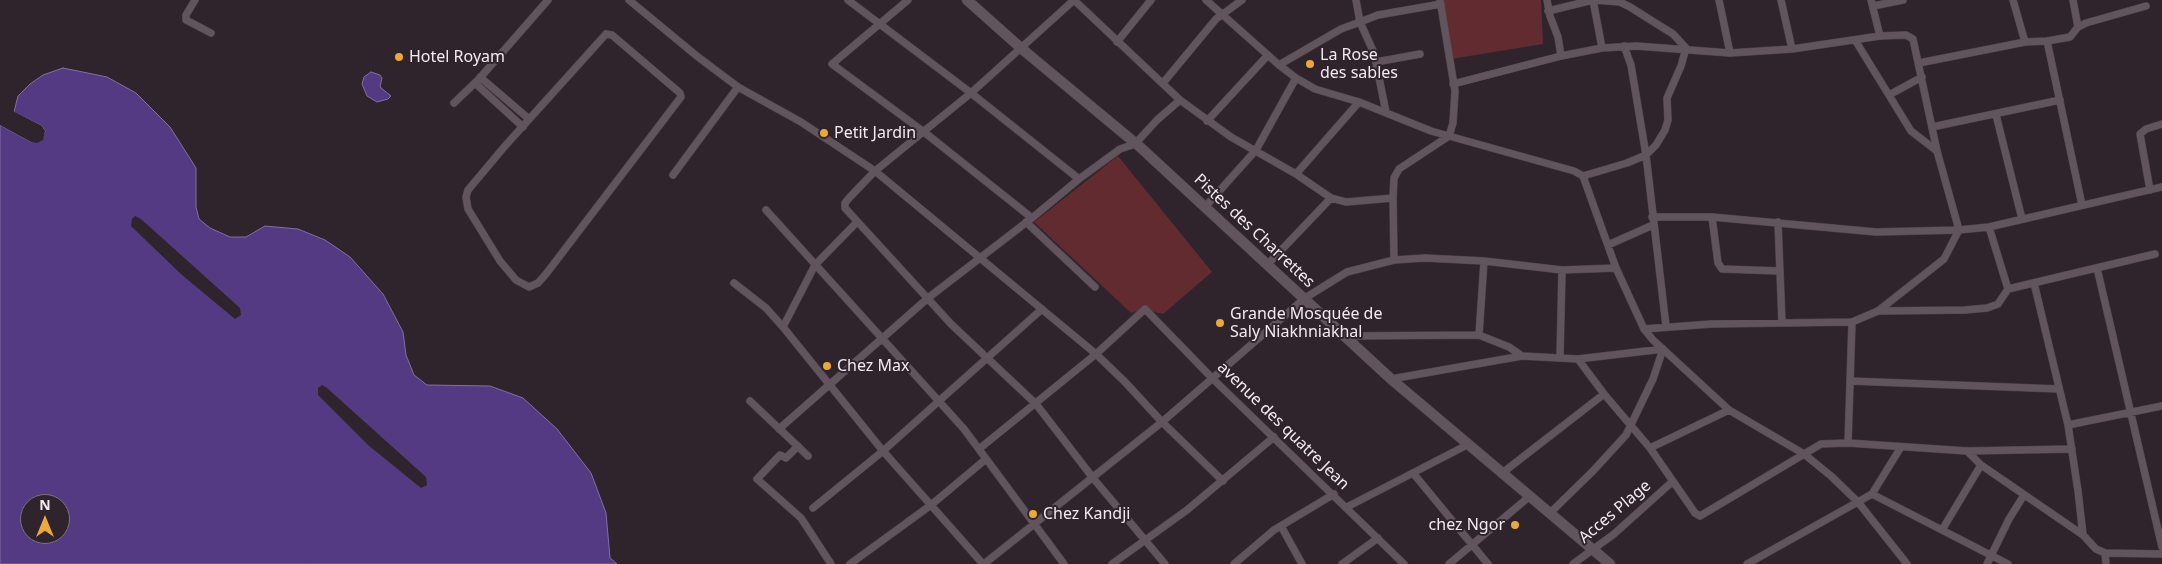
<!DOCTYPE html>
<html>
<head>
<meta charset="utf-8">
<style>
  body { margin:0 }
  #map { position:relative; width:2162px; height:564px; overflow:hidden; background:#2f242c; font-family:"Noto Sans",sans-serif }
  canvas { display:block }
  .north { position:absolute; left:20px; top:494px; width:50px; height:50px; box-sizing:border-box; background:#2f242c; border:1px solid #7d737a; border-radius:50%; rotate:0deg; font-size:14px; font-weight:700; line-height:20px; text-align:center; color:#f2eaef }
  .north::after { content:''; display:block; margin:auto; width:18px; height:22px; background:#eba939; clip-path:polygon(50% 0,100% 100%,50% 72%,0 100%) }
</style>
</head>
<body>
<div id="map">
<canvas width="2162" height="564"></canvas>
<div class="north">N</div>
</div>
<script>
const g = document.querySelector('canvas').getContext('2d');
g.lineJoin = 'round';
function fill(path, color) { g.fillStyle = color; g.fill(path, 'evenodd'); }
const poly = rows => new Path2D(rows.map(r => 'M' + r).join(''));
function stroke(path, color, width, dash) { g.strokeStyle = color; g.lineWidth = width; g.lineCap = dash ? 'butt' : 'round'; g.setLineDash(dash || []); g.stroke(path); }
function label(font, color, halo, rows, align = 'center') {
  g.font = font + ' "Noto Sans",sans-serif'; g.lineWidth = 4; g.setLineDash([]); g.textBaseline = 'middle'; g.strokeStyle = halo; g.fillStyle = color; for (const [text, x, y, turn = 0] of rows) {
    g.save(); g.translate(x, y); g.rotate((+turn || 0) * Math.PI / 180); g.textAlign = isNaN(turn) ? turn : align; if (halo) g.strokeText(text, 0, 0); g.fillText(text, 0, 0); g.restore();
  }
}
fill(poly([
  [1441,0,1541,0,1543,44,1451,59],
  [1118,156,1212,272,1163,314,1143,309,1131,313,1034,222]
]), '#612b30');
const water = poly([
  [63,68,107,77,136,93,170,127,196,168,196,207,199,219,210,228,230,237,246,237,265,226,298,229,325,240,350,257,383,294,403,332,406,355,414,375,427,385,490,386,523,398,557,429,591,473,606,513,610,558,617,564,0,564,0,125,31,142,42,140,45,131,42,126,14,112,18,96,30,84,43,75,63,68],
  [30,504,60,504,60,534,30,534,30,504],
  [371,72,380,75,382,78,380,87,391,96,388,99,377,102,367,96,362,84,364,77,371,72]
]);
fill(water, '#533a83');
stroke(water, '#836fa3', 1);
fill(poly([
  [11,110,42,126,45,131,43,140,37,143,31,142,0,125,0,123,34,140,41,138,43,132,40,128,12,114],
  [135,216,141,219,240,308,241,315,235,319,182,275,131,226,132,219],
  [322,385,327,388,426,477,427,485,421,488,368,445,318,395,318,388]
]), '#2f242c');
const minor = poly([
  [195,0,186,15,186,20,211,33],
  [629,0,698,57,738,87,801,122,875,171,1096,354,1125,382,1162,422,1223,481],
  [848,0,971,93,1079,179],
  [908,0,832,64,924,132,1032,218],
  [1074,0,971,93,875,171,849,198,845,203,845,208,951,324,1036,404,1093,478,1165,564],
  [1074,0,1180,100,1231,137,1296,174,1331,198,1346,202,1393,198,1394,260],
  [1206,0,1279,65,1296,78,1315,89,1359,102,1431,131,1574,171,1583,176,1616,268,1644,329,1653,340,1729,410,1804,454,1831,476,1858,502,1907,564],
  [1356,0,1360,22,1374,53,1386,112],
  [1547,0,1550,16,1558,37,1561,56],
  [1593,0,1602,48],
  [1719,0,1730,53],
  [1781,0,1792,49],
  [1871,0,1880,36],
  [2013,0,2025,42],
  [2073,0,2078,27],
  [1873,6,1903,0],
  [1548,11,1593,0],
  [606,34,612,35,680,93,681,97,546,274,538,283,529,287,516,280,500,261,468,209,466,197,468,190,505,146,606,34],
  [1855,40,1911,131,1937,151],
  [2047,41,2082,205],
  [1117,42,1151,0],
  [1624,46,1631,65,1646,155,1666,326],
  [1376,62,1420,54],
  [1919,63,2025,42,2047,41,2070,37,2078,27,2086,23,2146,6],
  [1279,65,1341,29,1360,22,1378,15,1441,4],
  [480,77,529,119],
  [475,83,523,127],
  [1163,83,1216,19,1242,0],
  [1453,84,1561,56,1602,48,1636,46,1730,53,1792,49,1880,36,1906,35,1913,39,1937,151,1959,230,1944,259,1878,311,1852,322,1711,324,1644,329],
  [1889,95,1922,77],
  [454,103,479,79,548,0],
  [1996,115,2022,219],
  [1207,121,1268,55],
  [1932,127,2060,100],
  [1296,174,1359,102],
  [673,175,738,87],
  [1583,176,1627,163,1646,155,1656,145,1665,130,1668,120,1667,98,1681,66,1686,48,1673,34,1630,7,1620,2,1594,0],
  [2150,190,2140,134,2146,129,2162,124],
  [1393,198,1394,178,1399,169,1449,136,1453,123,1455,91,1440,0],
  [1205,207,1256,150,1296,78],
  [766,210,964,429,1064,564],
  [1652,217,1712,217,1876,232,1959,230,1989,227,2162,187],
  [1712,217,1718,263,1722,269,1780,271],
  [1026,222,1095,287],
  [1778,222,1782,323],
  [1608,245,1653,225],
  [1268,264,1331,198],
  [2097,268,2162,547],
  [734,283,766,308,783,327,883,451,983,564],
  [2034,283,2068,425,2078,491,2083,535],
  [2008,289,2155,254],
  [1878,311,1965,310,1987,308,1998,304,2008,289,1989,227],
  [783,327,815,265,857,222],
  [1479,335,1484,261],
  [1344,336,1479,335,1509,347,1522,356,1578,359,1663,349,1653,379,1626,435,1593,471,1550,513],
  [1560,357,1562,270],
  [1578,359,1604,394,1650,448,1695,513,1700,516,1821,444,1848,443,1967,451,2072,449],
  [1391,379,1522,356],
  [1850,381,2059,389],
  [750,401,808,456],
  [2068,425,2162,406],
  [779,429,928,298,1032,218,1079,179,1120,149,1135,144,1157,120,1180,100],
  [1848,443,1852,322],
  [798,446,786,458,780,455,757,479,801,518,831,564],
  [1650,448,1729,410],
  [979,449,1096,354,1145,309,1213,379,1404,564],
  [1967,451,1981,465,2083,535,2096,549,2105,553,2162,554],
  [1413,473,1488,564],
  [1501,474,1604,394],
  [1872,494,2008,564],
  [1347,507,1467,445],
  [813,508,883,451,1042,309],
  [1281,526,1302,564],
  [1942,530,1981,465],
  [2105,553,2106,564],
  [850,564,931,505,986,459],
  [984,564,1162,422,1305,298,1347,272,1394,260,1425,258,1484,261,1562,270,1616,268],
  [1112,564,1187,510,1274,437],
  [1234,564,1274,530,1334,494],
  [1342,564,1378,538],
  [1449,564,1530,496],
  [1573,564,1614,534,1673,481],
  [1747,564,1872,494,1901,447],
  [1987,564,2009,519,2024,495]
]);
const secondary = poly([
  [967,0,1022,49,1140,147,1391,379,1610,564]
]);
stroke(minor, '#4c4249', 8);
stroke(secondary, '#4c4249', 11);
stroke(minor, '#61545d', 7);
stroke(secondary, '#61545d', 10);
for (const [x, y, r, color] of [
  [399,57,5,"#eba939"],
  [1310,64,5,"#eba939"],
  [824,133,5,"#eba939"],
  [1220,323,5,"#eba939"],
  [827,366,5,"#eba939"],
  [1033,514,5,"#eba939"],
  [1515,525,5,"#eba939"]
]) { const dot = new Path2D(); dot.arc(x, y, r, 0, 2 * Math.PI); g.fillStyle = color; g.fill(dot); stroke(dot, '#2f242c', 2); }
label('16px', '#f2eaef', '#2f242c', [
  ["La Rose",1320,55],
  ["des sables",1320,73],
  ["Hotel Royam",409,57],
  ["Petit Jardin",834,133],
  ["Grande Mosquée de",1230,314],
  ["Saly Niakhniakhal",1230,332],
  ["Chez Max",837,366],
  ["Chez Kandji",1043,514],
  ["chez Ngor",1505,525,"right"]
], 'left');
label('16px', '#f2eaef', '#2f242c', [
  ["Pistes des Charrettes",1254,231,43],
  ["avenue des quatre Jean",1283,426,44],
  ["Acces Plage",1615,512,-40]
]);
</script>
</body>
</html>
